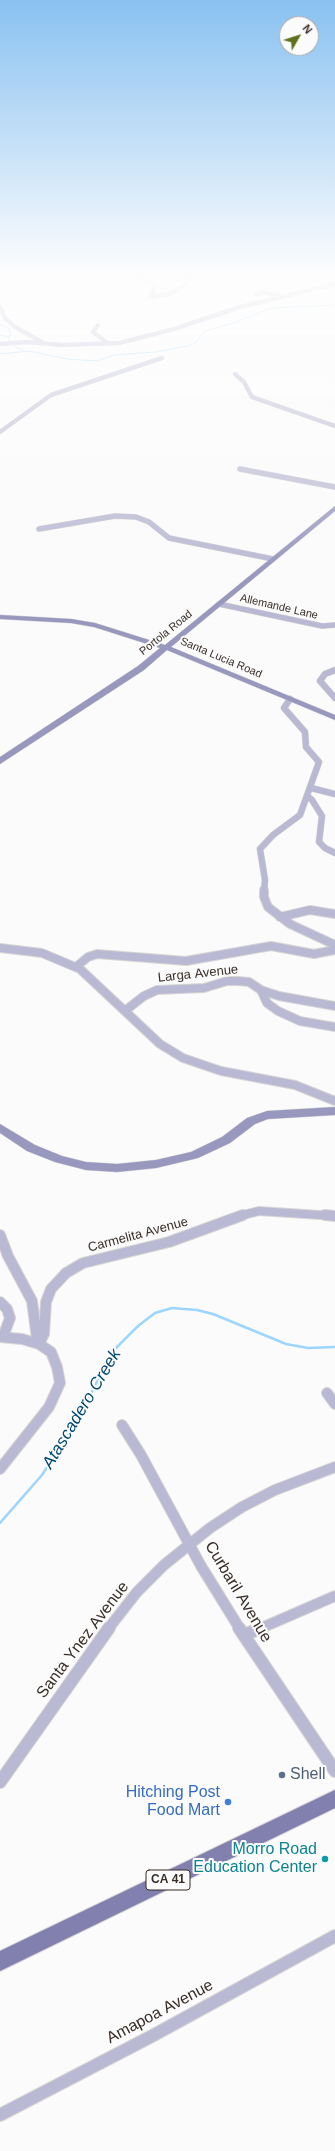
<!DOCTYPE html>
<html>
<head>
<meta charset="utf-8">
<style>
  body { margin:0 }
  #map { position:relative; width:335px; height:2151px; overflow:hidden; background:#fbfbfb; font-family:Helvetica,sans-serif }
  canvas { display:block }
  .north { position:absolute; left:279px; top:16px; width:40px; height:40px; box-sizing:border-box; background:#fbfbfb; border:1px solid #ada9a6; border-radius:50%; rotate:51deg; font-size:11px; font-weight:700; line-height:16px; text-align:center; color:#382d27 }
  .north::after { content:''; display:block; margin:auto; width:14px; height:18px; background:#5e711f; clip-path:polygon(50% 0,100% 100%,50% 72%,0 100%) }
</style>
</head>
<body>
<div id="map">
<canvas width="335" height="2151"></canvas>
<div class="north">N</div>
</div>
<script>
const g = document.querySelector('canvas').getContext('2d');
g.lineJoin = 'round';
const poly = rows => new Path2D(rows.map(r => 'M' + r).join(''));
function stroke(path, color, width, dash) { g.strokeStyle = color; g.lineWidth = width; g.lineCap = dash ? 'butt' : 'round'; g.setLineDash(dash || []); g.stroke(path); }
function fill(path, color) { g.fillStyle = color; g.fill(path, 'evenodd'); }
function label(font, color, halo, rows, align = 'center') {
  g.font = font + ' Helvetica,sans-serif'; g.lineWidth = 4; g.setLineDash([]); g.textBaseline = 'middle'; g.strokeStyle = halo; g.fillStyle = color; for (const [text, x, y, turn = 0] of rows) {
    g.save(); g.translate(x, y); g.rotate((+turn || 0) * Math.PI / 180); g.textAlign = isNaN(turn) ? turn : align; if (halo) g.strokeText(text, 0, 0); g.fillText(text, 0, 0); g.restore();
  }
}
stroke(poly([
  [0,325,9,328,11,335,8,337,14,346,23,350],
  [0,335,8,337],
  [0,354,29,351,67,359,97,361,114,355,155,352,188,346,195,343,205,331,233,323,272,308,335,305]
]), '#9cd5fe', 1);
stroke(poly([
  [0,1523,42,1475,80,1416,111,1353,138,1326,155,1313,172,1308,197,1310,213,1314,286,1344,308,1348,335,1347]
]), '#9cd5fe', 2.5);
const streetFar5 = poly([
  [125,273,152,282,155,286,150,297,170,294,186,284,189,277,188,273],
  [256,294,262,292,279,296],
  [0,307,5,318,15,327,42,342],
  [98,325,93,332,109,344],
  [0,344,26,342,62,345,119,343,174,329,240,307,335,284],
  [235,374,244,382,252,397,335,426],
  [0,432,51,395,162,358]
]);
const streetFar4 = poly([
  [240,469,335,487],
  [39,529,115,516,136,517,149,522,169,538,273,559],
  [219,604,322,626,335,625]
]);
const streetFar3 = poly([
  [335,670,325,674,320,681,335,698],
  [311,788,335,794],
  [307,796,312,800,322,816,319,842,325,848,335,853],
  [264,891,265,880,260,849,273,835,300,815,319,762,306,747,305,732,284,708,290,699]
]);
const streetFar2 = poly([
  [264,890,264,897,268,907,290,924,335,945],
  [280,917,310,910,335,914],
  [0,948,42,953,80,969,160,1044,183,1058,221,1071,295,1085,335,1101],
  [76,967,88,957,97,954,186,961,271,946,314,954,335,950],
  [261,990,279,996,335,1006],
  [126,1010,144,996,157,990,204,988,227,981,238,981,249,982,261,990,267,1003,278,1011,300,1021,335,1027],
  [239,1216,259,1211,335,1216]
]);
const streetFar1 = poly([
  [325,1215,335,1216],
  [0,1235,8,1256,32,1301,37,1339,39,1344,51,1352,57,1367,60,1383,49,1407,0,1469],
  [0,1302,7,1309,10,1318,3,1337],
  [0,1337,22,1339,39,1344,44,1334,46,1302,51,1289,66,1273,83,1263,169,1242,243,1215],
  [327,1393,335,1404],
  [122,1425,141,1455,201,1566,240,1629],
  [108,1629,137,1592,164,1565,210,1528,242,1507,275,1490,335,1467],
  [259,1629,335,1596]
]);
const street = poly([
  [239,1628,335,1771],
  [244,1635,261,1628],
  [0,1782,109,1628],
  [0,2115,152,2036,335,1936]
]);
const secondary = poly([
  [335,506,335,511,171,647,335,715,335,720,167,650,144,670,0,764,0,757,138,666,160,648,94,627,71,623,0,619,0,615,71,619,95,623,165,645,335,506],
  [335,1107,335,1115,268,1119,255,1124,230,1143,198,1158,156,1168,117,1172,86,1170,55,1162,27,1151,0,1133,0,1124,35,1145,62,1156,86,1162,117,1164,156,1160,191,1152,222,1137,247,1118,267,1111,335,1107]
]);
const primary = poly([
  [335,1790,335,1808,0,1971,0,1951,335,1790]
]);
stroke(streetFar5, '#d8d6d5', 4.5);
stroke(streetFar4, '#d8d6d5', 6);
stroke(streetFar3, '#d8d6d5', 7);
stroke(streetFar2, '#d8d6d5', 10);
stroke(streetFar1, '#d8d6d5', 12);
stroke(street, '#d8d6d5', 14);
stroke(secondary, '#d8d6d5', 1);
stroke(primary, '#d8d6d5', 2);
stroke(streetFar5, '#b9b9d3', 4);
stroke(streetFar4, '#b9b9d3', 5);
stroke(streetFar3, '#b9b9d3', 6);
stroke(streetFar2, '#b9b9d3', 8);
stroke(streetFar1, '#b9b9d3', 10);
stroke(street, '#b9b9d3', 12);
fill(secondary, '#9898bf');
fill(primary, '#8280af');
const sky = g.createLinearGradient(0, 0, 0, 574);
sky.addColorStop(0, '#89c1f1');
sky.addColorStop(0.48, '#fdfdfd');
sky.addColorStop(1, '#fdfdfd00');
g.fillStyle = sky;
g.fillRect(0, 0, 335, 574);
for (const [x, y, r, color] of [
  [282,1775,4,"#5c6f8a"],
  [228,1802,4,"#3f7fe0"],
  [325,1859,4,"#0f9aa8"]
]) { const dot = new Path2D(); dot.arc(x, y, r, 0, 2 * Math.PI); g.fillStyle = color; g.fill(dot); stroke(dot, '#fbfbfb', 1.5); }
label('11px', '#382d27', '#fbfbfb', [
  ["Allemande Lane",279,607,13],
  ["Portola Road",166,633,-39],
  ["Santa Lucia Road",221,658,23]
]);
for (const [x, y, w] of [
  [168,1880,44]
]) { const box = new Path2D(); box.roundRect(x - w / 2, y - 10, w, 20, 3); g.fillStyle = '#fbfbfb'; g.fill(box); stroke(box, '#382d27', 1); }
label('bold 12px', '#382d27', null, [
  ["CA 41",168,1880]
]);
label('13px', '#382d27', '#fbfbfb', [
  ["Larga Avenue",198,974,-6],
  ["Carmelita Avenue",138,1235,-15]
]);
label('16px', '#382d27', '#fbfbfb', [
  ["Curbaril Avenue",238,1592,59],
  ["Santa Ynez Avenue",83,1640,-53],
  ["Amapoa Avenue",160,2012,-28]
]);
label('16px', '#4e5e75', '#fbfbfb', [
  ["Shell",290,1775]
], 'left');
label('16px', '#366cbe', '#fbfbfb', [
  ["Hitching Post",220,1793],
  ["Food Mart",220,1811]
], 'right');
label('16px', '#0d838f', '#fbfbfb', [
  ["Morro Road",317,1850],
  ["Education Center",317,1868]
], 'right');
label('italic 17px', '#024970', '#fbfbfb', [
  ["Atascadero Creek",82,1409,-59]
]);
</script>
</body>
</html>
